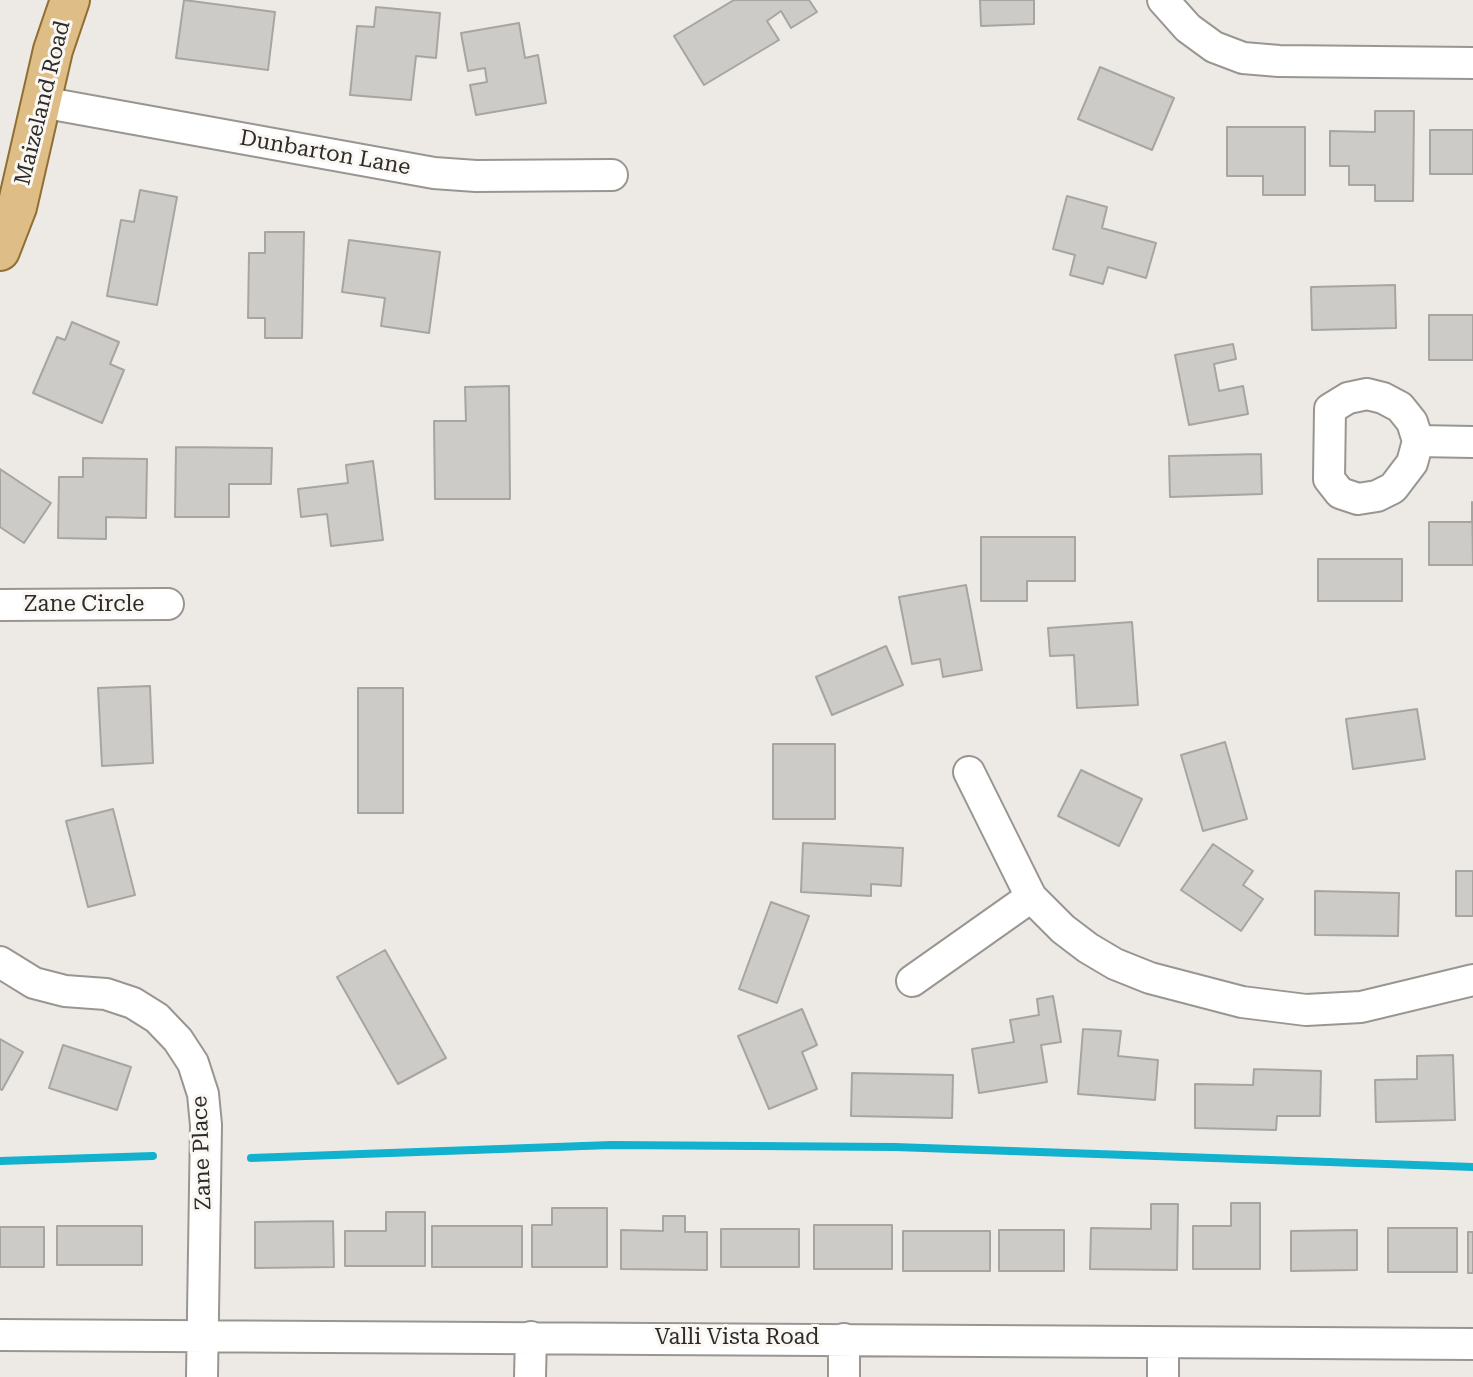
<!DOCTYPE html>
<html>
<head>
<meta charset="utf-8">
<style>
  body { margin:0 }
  canvas { display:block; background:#edeae6 }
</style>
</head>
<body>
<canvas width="1473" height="1377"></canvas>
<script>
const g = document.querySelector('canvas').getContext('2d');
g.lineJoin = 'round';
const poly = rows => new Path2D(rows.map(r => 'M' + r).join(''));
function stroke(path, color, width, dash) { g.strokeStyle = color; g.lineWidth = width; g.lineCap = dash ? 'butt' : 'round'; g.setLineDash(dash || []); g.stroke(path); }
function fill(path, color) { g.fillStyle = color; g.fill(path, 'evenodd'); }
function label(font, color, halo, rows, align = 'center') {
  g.font = font + ' "Roboto Serif",serif'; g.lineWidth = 6; g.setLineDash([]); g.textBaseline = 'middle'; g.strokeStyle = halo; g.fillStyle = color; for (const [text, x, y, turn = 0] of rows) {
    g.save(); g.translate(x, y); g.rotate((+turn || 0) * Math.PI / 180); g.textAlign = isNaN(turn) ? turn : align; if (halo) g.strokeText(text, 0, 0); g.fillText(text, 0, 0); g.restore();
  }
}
stroke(poly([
  [251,1158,611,1145,895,1147,1473,1167],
  [0,1161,153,1156]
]), '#12b2cf', 8);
const building = poly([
  [184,0,275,12,268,70,176,58,184,0],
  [734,0,809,0,817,12,791,28,781,11,767,21,779,40,704,85,674,36,734,0],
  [980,0,1034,0,1034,24,981,26,980,0],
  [376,7,440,13,436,58,416,56,411,100,350,95,357,26,374,27,376,7],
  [519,23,525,58,538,55,546,103,476,115,470,85,487,82,485,68,468,71,461,33,519,23],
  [1100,67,1174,98,1152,150,1078,119,1100,67],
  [1375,111,1414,111,1413,201,1375,201,1375,185,1349,185,1349,166,1330,166,1330,131,1375,132,1375,111],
  [1227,127,1305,127,1305,195,1263,195,1263,176,1227,176,1227,127],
  [1430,130,1473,130,1473,174,1430,174,1430,130],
  [140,190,177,197,157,305,107,296,121,220,134,222,140,190],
  [1067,196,1107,207,1102,228,1156,243,1146,278,1108,267,1103,284,1070,275,1075,255,1053,249,1067,196],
  [265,232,304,232,302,338,265,338,265,318,248,318,249,253,265,253,265,232],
  [349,240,440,252,429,333,381,326,385,298,342,292,349,240],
  [1395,285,1396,328,1312,330,1311,287,1395,285],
  [1429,315,1473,315,1473,360,1429,360,1429,315],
  [72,322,119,342,110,364,124,370,102,423,33,393,57,337,65,340,72,322],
  [1233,344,1236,359,1214,364,1219,391,1243,386,1248,414,1189,425,1175,355,1233,344],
  [509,386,510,499,435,499,434,421,466,421,465,387,509,386],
  [176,447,272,448,271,484,229,484,229,517,175,517,176,447],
  [1261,454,1262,494,1170,497,1169,456,1261,454],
  [83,458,147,459,146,518,106,517,106,539,58,538,59,477,83,477,83,458],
  [373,461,383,540,331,546,327,514,301,517,298,489,348,483,346,465,373,461],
  [0,469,51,503,24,543,0,527,0,469],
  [1472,502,1473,565,1429,565,1429,522,1472,522,1472,502],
  [981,537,1075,537,1075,581,1027,581,1027,601,981,601,981,537],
  [1318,559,1402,559,1402,601,1318,601,1318,559],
  [966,585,982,670,943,677,940,659,912,664,899,597,966,585],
  [1132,622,1138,705,1077,708,1074,655,1050,656,1048,628,1132,622],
  [886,646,903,685,832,715,816,677,886,646],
  [150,686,153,763,102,766,98,688,150,686],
  [358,688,403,688,403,813,358,813,358,688],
  [1417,709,1425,759,1353,769,1346,719,1417,709],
  [1225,742,1247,819,1203,831,1181,755,1225,742],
  [773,744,835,744,835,819,773,819,773,744],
  [1081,770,1142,799,1119,846,1058,816,1081,770],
  [113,809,135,895,88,907,66,821,113,809],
  [803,843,903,848,901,886,871,884,871,896,801,892,803,843],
  [1213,844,1253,871,1243,885,1263,899,1241,931,1181,890,1213,844],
  [1456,871,1473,871,1473,916,1456,916,1456,871],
  [1315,891,1399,893,1398,936,1315,935,1315,891],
  [771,902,809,916,777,1003,739,989,771,902],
  [385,950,446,1058,398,1084,337,977,385,950],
  [1053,996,1061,1042,1041,1045,1047,1082,979,1093,972,1049,1014,1042,1010,1020,1039,1015,1037,999,1053,996],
  [802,1009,817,1045,802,1052,817,1089,769,1109,738,1036,802,1009],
  [1083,1029,1121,1031,1118,1056,1158,1060,1155,1100,1078,1094,1083,1029],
  [0,1039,23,1052,2,1090,0,1089,0,1039],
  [63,1045,131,1067,117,1110,49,1088,63,1045],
  [1453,1055,1455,1120,1376,1122,1375,1080,1417,1079,1417,1056,1453,1055],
  [1254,1069,1321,1071,1320,1116,1277,1116,1276,1130,1195,1128,1195,1084,1253,1085,1254,1069],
  [852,1073,953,1075,952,1118,851,1116,852,1073],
  [1231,1203,1260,1203,1260,1269,1193,1269,1193,1226,1231,1226,1231,1203],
  [1151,1204,1178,1204,1177,1270,1090,1269,1091,1228,1151,1229,1151,1204],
  [552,1208,607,1208,607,1267,532,1267,532,1225,552,1225,552,1208],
  [386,1212,425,1212,425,1266,345,1266,345,1231,386,1231,386,1212],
  [663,1216,685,1216,685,1232,707,1232,707,1270,621,1269,621,1230,663,1231,663,1216],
  [333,1221,334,1267,255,1268,255,1222,333,1221],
  [814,1225,892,1225,892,1269,814,1269,814,1225],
  [57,1226,142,1226,142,1265,57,1265,57,1226],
  [432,1226,522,1226,522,1267,432,1267,432,1226],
  [0,1227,44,1227,44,1267,0,1267,0,1227],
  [1388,1228,1457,1228,1457,1272,1388,1272,1388,1228],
  [721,1229,799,1229,799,1267,721,1267,721,1229],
  [999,1230,1064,1230,1064,1271,999,1271,999,1230],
  [1357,1230,1357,1270,1291,1271,1291,1231,1357,1230],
  [903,1231,990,1231,990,1271,903,1271,903,1231],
  [1468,1232,1473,1232,1473,1273,1468,1273,1468,1232]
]);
fill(building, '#cdcbc7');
stroke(building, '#a7a5a1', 2);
const minor = poly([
  [1163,0,1188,28,1214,47,1243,58,1279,61,1473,63],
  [41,102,434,173,476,176,612,175],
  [1367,394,1383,398,1400,407,1412,422,1418,441,1412,463,1393,488,1377,496,1358,499,1340,493,1329,479,1330,409,1348,398,1367,394],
  [1418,441,1473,442],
  [0,605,168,604],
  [969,772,1031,897,1063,929,1088,948,1115,964,1150,978,1242,1002,1306,1010,1361,1007,1473,980],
  [0,962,34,983,65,991,106,994,133,1003,157,1018,178,1040,193,1063,203,1094,206,1125,202,1377],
  [912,981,1031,897],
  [0,1335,1473,1344],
  [530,1377,531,1337],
  [844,1377,844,1339],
  [1163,1377,1163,1343]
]);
const major = poly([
  [0,251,17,207,53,50,70,0]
]);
stroke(minor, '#999692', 34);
stroke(major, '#916f32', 42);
stroke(minor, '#fff', 30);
stroke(major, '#debe86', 38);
label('22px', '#2c2b2a', '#faf7f3', [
  ["Maizeland Road",43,103,-76],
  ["Dunbarton Lane",325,153,10],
  ["Zane Circle",84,605],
  ["Zane Place",202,1153,-92],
  ["Valli Vista Road",737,1338]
]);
</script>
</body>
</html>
